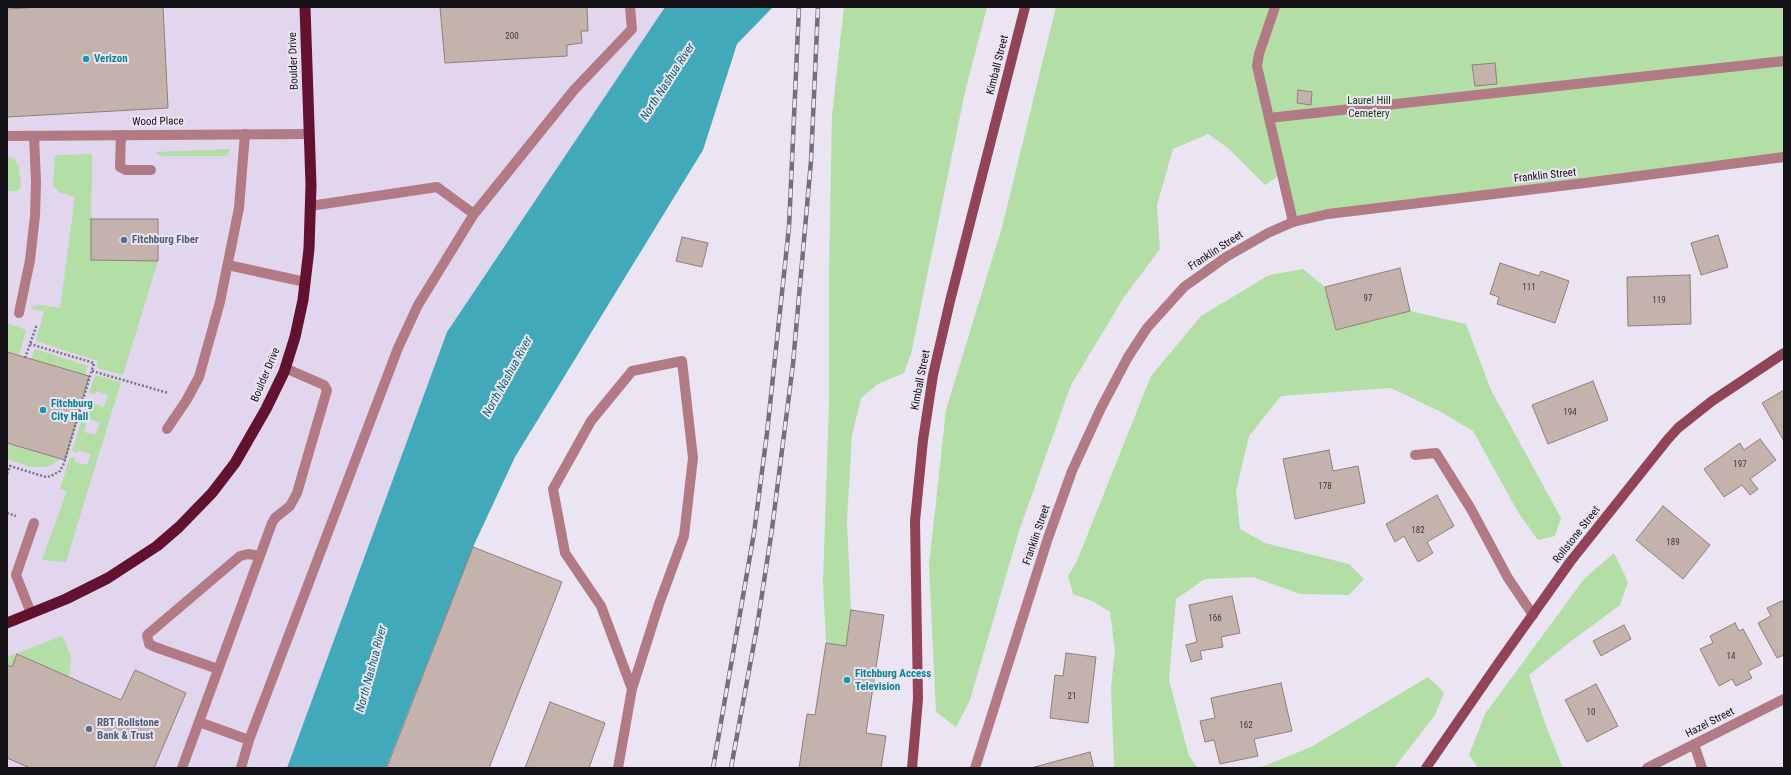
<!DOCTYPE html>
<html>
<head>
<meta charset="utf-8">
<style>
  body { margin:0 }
  #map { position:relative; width:1791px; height:775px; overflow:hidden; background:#ebe4f3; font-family:"Roboto Condensed",sans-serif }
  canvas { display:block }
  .frame { position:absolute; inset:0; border:8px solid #131116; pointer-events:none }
</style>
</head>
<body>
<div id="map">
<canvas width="1791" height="775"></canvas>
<div class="frame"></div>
</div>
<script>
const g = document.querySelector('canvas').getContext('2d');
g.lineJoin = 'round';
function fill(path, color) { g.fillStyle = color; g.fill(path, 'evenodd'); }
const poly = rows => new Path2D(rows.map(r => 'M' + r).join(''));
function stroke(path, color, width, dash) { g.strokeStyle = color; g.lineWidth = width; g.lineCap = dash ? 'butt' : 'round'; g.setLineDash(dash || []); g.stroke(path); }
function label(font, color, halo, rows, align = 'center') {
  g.font = font + ' "Roboto Condensed",sans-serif'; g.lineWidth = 4; g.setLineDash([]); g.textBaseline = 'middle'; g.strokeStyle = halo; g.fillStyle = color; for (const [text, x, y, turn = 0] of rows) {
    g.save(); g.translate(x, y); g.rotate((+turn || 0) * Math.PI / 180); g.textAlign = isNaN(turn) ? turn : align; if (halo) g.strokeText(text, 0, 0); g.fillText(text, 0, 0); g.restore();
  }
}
fill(poly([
  [7,7,665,7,447,332,287,768,7,768]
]), '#e1d6ed');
fill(poly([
  [844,7,987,7,965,92,911,354,904,373,878,384,861,398,852,435,847,521,851,610,846,646,826,643,823,583,829,402,829,269,832,116],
  [1056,7,1784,7,1784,157,1293,222,1281,174,1265,185,1228,148,1208,134,1173,149,1157,205,1160,249,1124,297,1071,385,1019,531,970,700,956,727,936,712,929,565,946,410,1002,227],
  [230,149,227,156,162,156,158,155,156,152],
  [92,154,91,260,158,261,123,375,97,368,98,361,36,341,44,311,32,309,33,306,41,305,60,308,75,197,59,192,53,186,55,158,56,155],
  [7,156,14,159,19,166,21,187,18,191,7,191],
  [1303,269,1325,287,1336,330,1410,311,1466,324,1491,390,1561,518,1555,536,1538,540,1518,512,1473,431,1441,412,1391,388,1281,396,1249,436,1236,491,1240,529,1265,543,1349,564,1364,579,1349,595,1300,594,1253,577,1205,579,1176,599,1169,680,1189,756,1198,768,1114,768,1111,687,1115,650,1110,612,1092,601,1073,594,1068,576,1077,561,1151,376,1201,316,1269,275],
  [7,323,26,330,19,356,7,352],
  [35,349,88,366,85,375,31,359],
  [95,375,121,382,66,562,42,560,67,491,60,489,70,457,75,458,75,462,87,465,91,454,79,450,78,453,72,451,81,422,86,423,84,432,95,435,100,423,83,417,88,399,94,400,93,403,104,407,108,395,97,391,95,394,89,393],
  [7,443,61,459,53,464,44,467,30,467,7,459],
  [1614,553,1628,582,1620,605,1566,645,1529,675,1546,726,1563,768,1478,768,1469,755,1485,714,1584,579],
  [62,636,71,656,69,677,18,654,12,667,7,665,7,657],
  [1428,677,1444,692,1435,715,1394,768,1259,768,1311,747]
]), '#b3dea5');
fill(poly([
  [665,7,773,7,737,44,703,150,515,457,473,547,386,768,287,768,447,332]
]), '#41a9b9');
const building = poly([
  [41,7,163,7,168,108,7,117,7,9,41,7],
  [440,7,587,7,588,31,581,31,582,43,567,45,567,56,445,63,440,7],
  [1495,63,1497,84,1475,86,1472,65,1495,63],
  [1298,90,1312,92,1311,105,1297,103,1298,90],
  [91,219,158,219,158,261,91,260,91,219],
  [1718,235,1728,267,1701,275,1691,243,1718,235],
  [682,237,708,243,702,267,676,261,682,237],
  [1500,263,1539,276,1541,271,1569,281,1555,323,1497,304,1499,297,1490,294,1500,263],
  [1400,268,1410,311,1336,330,1325,287,1400,268],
  [1690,275,1691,324,1628,326,1627,277,1690,275],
  [7,352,89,376,65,460,7,443,7,352],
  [1593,381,1608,420,1548,444,1532,405,1593,381],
  [1784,390,1784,441,1762,403,1784,390],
  [1760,439,1776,460,1750,479,1758,489,1750,495,1742,485,1724,497,1704,469,1740,443,1744,450,1760,439],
  [1329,450,1333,471,1358,466,1365,503,1295,519,1283,459,1329,450],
  [1437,495,1454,526,1427,542,1433,553,1418,562,1404,536,1395,542,1386,524,1437,495],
  [1663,506,1710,545,1683,579,1636,540,1663,506],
  [473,547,562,582,489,768,390,768,387,767,473,547],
  [1232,596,1240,633,1221,637,1223,647,1200,651,1202,659,1191,662,1186,645,1197,642,1189,605,1232,596],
  [1784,600,1784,655,1777,658,1758,623,1771,616,1767,608,1784,600],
  [851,610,884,615,866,733,886,736,881,768,799,768,807,714,815,715,826,643,846,646,851,610],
  [1735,623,1739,631,1743,629,1762,664,1748,671,1752,678,1736,686,1732,679,1719,686,1700,649,1713,643,1710,636,1735,623],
  [1624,625,1631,639,1601,656,1593,641,1624,625],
  [1066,653,1096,657,1088,723,1050,718,1055,675,1063,676,1066,653],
  [17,654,121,700,135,670,186,693,154,768,30,768,7,758,7,665,12,667,17,654],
  [1281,683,1292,731,1254,739,1258,756,1220,764,1214,740,1205,742,1200,721,1215,718,1211,698,1281,683],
  [1596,684,1618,726,1587,742,1565,700,1596,684],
  [550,702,605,723,589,768,525,768,550,702],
  [1090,752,1094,768,1031,768,1090,752]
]);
fill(building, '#c4b2ac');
stroke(building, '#907f79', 1);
stroke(poly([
  [25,358,36,327,34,326],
  [92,371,168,393],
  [7,474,10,466,46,477,51,476,60,471,64,463,94,363,30,344],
  [7,513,16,516]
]), '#78747d', 2.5, [2, 2]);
stroke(poly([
  [1275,7,1259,54,1257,66,1293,222],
  [1269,118,1784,61],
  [121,135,120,167,126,170,151,170],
  [310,206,437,187,474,214],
  [228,265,305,282],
  [19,313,30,260,35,216,36,182,34,136],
  [167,429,186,401,199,377,220,302,239,208,245,134],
  [1415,455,1436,453,1471,509,1508,578,1533,615],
  [31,613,16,575,34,523],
  [218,669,155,647,149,644,147,635,240,556,248,554,260,556],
  [199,722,249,740,398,348,418,305,474,214,574,90,632,29,630,7],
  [182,768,272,523,275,518,290,506,297,493,327,390,324,385,285,368],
  [241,768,249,740],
  [618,768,632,689,659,604,684,536,693,458,682,361,632,371,591,421,553,489,565,553,601,606,632,689]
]), '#b17a85', 10);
stroke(poly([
  [7,136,309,134],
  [1694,744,1702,768],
  [975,768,1048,538,1072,471,1101,408,1128,357,1147,328,1184,287,1226,257,1268,233,1293,222,1328,214,1585,183,1784,157],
  [1647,768,1784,699]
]), '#b17a85', 10);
stroke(poly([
  [912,768,918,699,915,521,923,440,933,375,950,301,1025,7],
  [1426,768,1497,665,1570,562,1668,439,1678,428,1712,401,1784,353]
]), '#914457', 10);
stroke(poly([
  [7,623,66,599,108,578,157,546,179,527,212,493,235,463,266,409,284,372,295,337,303,300,309,249,311,185,305,7]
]), '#62122e', 11);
const rail = poly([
  [713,768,754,533,767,433,789,227,799,7],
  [731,768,757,627,772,529,793,364,811,161,818,7]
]);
stroke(rail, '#747079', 4.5);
stroke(rail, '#ebe4f3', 3, [9]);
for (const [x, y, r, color] of [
  [86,59,4,"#0f9aa8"],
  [124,240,4,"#5c6f8a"],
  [43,410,4,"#0f9aa8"],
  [847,680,4,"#0f9aa8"],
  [89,729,4,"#5c6f8a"]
]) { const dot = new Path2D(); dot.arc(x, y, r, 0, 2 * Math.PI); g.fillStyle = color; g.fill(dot); stroke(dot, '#ebe4f3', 1.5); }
label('9px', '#3f393c', null, [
  ["200",512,37],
  ["111",1529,288],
  ["97",1368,299],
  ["119",1659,301],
  ["194",1570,413],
  ["197",1740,465],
  ["178",1325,487],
  ["182",1418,531],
  ["189",1673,543],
  ["166",1215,619],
  ["14",1731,657],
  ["21",1072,697],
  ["10",1591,713],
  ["162",1246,726]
]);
label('bold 11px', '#0d838f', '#ebe4f3', [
  ["Verizon",94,59],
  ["Fitchburg",51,404],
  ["City Hall",51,417],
  ["Fitchburg Access",855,674],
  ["Television",855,687]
], 'left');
label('11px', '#131116', '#ebe4f3', [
  ["Boulder Drive",294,61,-92],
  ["Kimball Street",998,65,-76],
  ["Wood Place",158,122,-1],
  ["Franklin Street",1545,176,-6],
  ["Franklin Street",1216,251,-33],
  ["Boulder Drive",266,375,-67],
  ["Kimball Street",921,380,-79],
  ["Franklin Street",1037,535,-71],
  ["Rollstone Street",1577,535,-52],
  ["Hazel Street",1710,723,-27]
]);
label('11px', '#153f00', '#ebe4f3', [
  ["Laurel Hill",1369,101],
  ["Cemetery",1369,114]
]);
label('bold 11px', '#4e5e75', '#ebe4f3', [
  ["Fitchburg Fiber",132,240],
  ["RBT Rollstone",97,723],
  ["Bank & Trust",97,736]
], 'left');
label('italic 12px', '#0b636e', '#ebe4f3', [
  ["North Nashua River",668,82,-57],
  ["North Nashua River",508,377,-61],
  ["North Nashua River",372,669,-75]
]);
</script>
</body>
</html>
